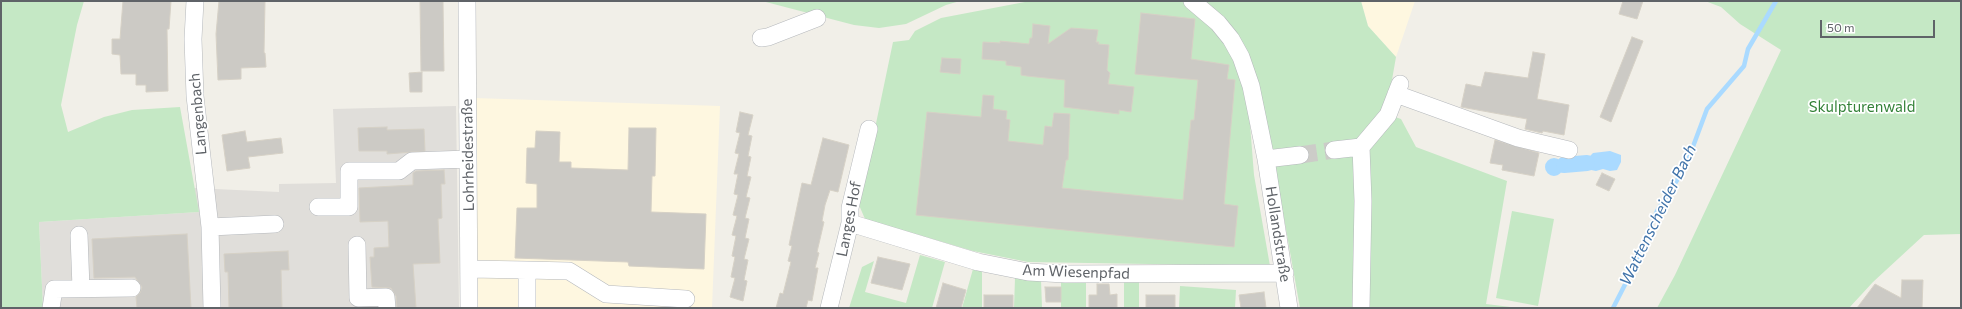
<!DOCTYPE html>
<html>
<head>
<meta charset="utf-8">
<style>
  body { margin:0 }
  #map { position:relative; width:1962px; height:309px; overflow:hidden; background:#f1efe8; font-family:Commissioner,sans-serif }
  canvas { display:block }
  .frame { position:absolute; inset:0; border:2px solid #5f6368; pointer-events:none }
  .scale { position:absolute; left:1820px; top:20px; width:115px; height:18px; box-sizing:border-box; border:2px solid #5f6368; border-top:0; padding-left:5px; font-size:12px; line-height:14px; white-space:nowrap; color:#5f6368; -webkit-text-stroke:3px #fff; paint-order:stroke }
</style>
</head>
<body>
<div id="map">
<canvas width="1962" height="309"></canvas>
<div class="frame"></div>
<div class="scale">50 m</div>
</div>
<script>
const g = document.querySelector('canvas').getContext('2d');
g.lineJoin = 'round';
function fill(path, color) { g.fillStyle = color; g.fill(path, 'evenodd'); }
const poly = rows => new Path2D(rows.map(r => 'M' + r).join(''));
function stroke(path, color, width, dash) { g.strokeStyle = color; g.lineWidth = width; g.lineCap = dash ? 'butt' : 'round'; g.setLineDash(dash || []); g.stroke(path); }
function label(font, color, halo, rows, align = 'center') {
  g.font = font + ' Commissioner,sans-serif'; g.lineWidth = 3.5; g.setLineDash([]); g.textBaseline = 'middle'; g.strokeStyle = halo; g.fillStyle = color; for (const [text, x, y, turn = 0] of rows) {
    g.save(); g.translate(x, y); g.rotate((+turn || 0) * Math.PI / 180); g.textAlign = isNaN(turn) ? turn : align; if (halo) g.strokeText(text, 0, 0); g.fillText(text, 0, 0); g.restore();
  }
}
fill(poly([
  [1361,1,1415,1,1396,57,1368,26],
  [474,98,720,106,712,308,477,308]
]), '#fef7e0');
fill(poly([
  [456,106,459,308,43,308,39,222,198,212,194,188,279,192,279,184,336,183,333,109]
]), '#e0deda');
fill(poly([
  [1,1,84,1,77,25,61,105,68,132,104,117,132,110,180,107,199,212,39,222,43,308,1,308],
  [762,1,960,1,946,5,906,24,879,28,854,25],
  [1030,1,1184,1,1216,26,1247,86,1254,175,1270,266,1028,262,973,251,865,219,859,205,893,42,909,40,915,31,941,18],
  [1198,1,1361,1,1368,26,1396,57,1386,114,1401,119,1416,147,1507,181,1486,304,1519,308,1300,308,1269,134,1254,85],
  [1705,1,1961,1,1961,234,1924,235,1873,282,1849,308,1657,308,1675,275,1781,50,1740,24,1721,7],
  [1512,211,1554,219,1538,306,1496,298],
  [920,255,945,262,932,308,849,308,862,267,874,261,865,292,906,303],
  [973,269,982,271,982,308,962,308],
  [1015,278,1041,280,1042,307,1061,307,1061,280,1086,282,1086,308,1014,308],
  [1124,281,1139,281,1139,308,1124,308],
  [1180,286,1236,290,1235,308,1179,308]
]), '#c5e8c5');
fill(poly([
  [1610,151,1621,155,1621,162,1617,170,1610,171,1603,169,1596,171,1591,170,1587,166,1588,158,1593,153],
  '1545 167a9 9 0 1 1 18 0a9 9 0 1 1-18 0Z'
]), '#aadaff');
stroke(poly([
  [1613,308,1633,269,1657,211,1685,168,1707,109,1744,66,1748,49,1776,1]
]), '#aadaff', 4.5);
stroke(poly([
  [1564,165,1587,163]
]), '#aadaff', 16);
const building = poly([
  [123,1,171,1,169,29,167,29,168,91,146,92,146,85,136,85,136,74,121,74,120,55,112,54,112,39,120,39,123,1],
  [219,1,265,1,264,53,265,53,266,67,241,68,241,79,218,80,216,34,219,1],
  [420,1,443,1,444,71,421,71,420,1],
  [1623,1,1643,1,1637,19,1619,14,1623,1],
  [1141,13,1195,19,1191,59,1229,65,1227,79,1235,80,1224,204,1238,206,1234,247,916,215,927,112,981,117,983,95,994,96,993,109,1007,111,1006,119,1010,120,1008,141,1043,145,1045,126,1052,127,1054,113,1070,114,1068,160,1066,160,1062,188,1183,200,1191,120,1194,120,1198,80,1135,74,1141,13],
  [1033,24,1050,26,1048,44,1071,28,1098,30,1096,42,1099,42,1098,44,1109,45,1107,70,1110,73,1108,84,1134,87,1131,112,1119,110,1119,114,1064,107,1065,80,1027,76,1021,75,1021,67,1006,65,1006,61,982,59,983,42,1000,43,1000,41,1029,44,1030,38,1032,38,1033,24],
  [1632,37,1643,41,1611,122,1600,117,1632,37],
  [1533,52,1545,54,1537,99,1569,105,1564,135,1543,131,1542,133,1525,129,1527,119,1461,107,1466,84,1481,87,1485,72,1528,78,1533,52],
  [942,58,961,59,960,74,940,72,942,58],
  [422,72,422,92,410,92,409,73,422,72],
  [740,112,753,115,748,135,752,136,748,156,751,157,747,176,751,177,746,197,750,198,745,218,749,219,745,238,749,239,744,259,748,260,744,280,747,281,743,301,730,297,735,278,731,277,735,257,732,256,736,236,732,235,737,216,733,215,738,195,734,194,738,174,734,174,739,154,735,153,740,133,736,132,740,112],
  [387,127,387,130,424,129,425,151,387,154,387,151,359,151,358,128,387,127],
  [629,128,656,128,655,176,652,176,651,212,706,214,704,269,629,266,628,262,515,258,517,208,537,208,537,184,526,183,527,148,535,148,536,131,560,132,559,162,571,162,571,168,628,170,629,128],
  [245,131,247,142,281,138,283,153,248,157,250,168,227,171,222,135,245,131],
  [823,138,849,145,838,192,830,190,825,205,822,221,824,222,817,252,819,253,815,268,818,268,812,301,808,300,806,308,776,308,780,293,783,294,791,262,788,261,792,246,789,245,802,183,811,185,823,138],
  [1495,140,1539,153,1534,176,1502,170,1503,165,1490,163,1495,140],
  [444,170,445,184,441,184,442,218,438,219,440,263,413,264,416,308,397,308,396,296,391,288,372,287,370,257,374,257,374,248,389,247,388,221,360,222,359,188,413,185,413,173,416,171,444,170],
  [1602,173,1615,179,1609,191,1596,185,1602,173],
  [187,234,191,308,137,308,136,297,140,293,142,287,135,277,94,278,92,239,187,234],
  [288,251,289,270,281,270,282,308,229,308,228,272,225,272,224,254,288,251],
  [878,257,910,264,902,290,871,283,878,257],
  [1902,280,1923,280,1922,308,1857,308,1875,284,1901,298,1902,280],
  [943,283,966,290,961,308,936,308,943,283],
  [1097,284,1109,284,1110,295,1117,294,1117,308,1089,308,1089,295,1097,295,1097,284],
  [1045,287,1061,287,1061,302,1046,302,1045,287],
  [1264,292,1266,308,1241,308,1239,295,1264,292],
  [984,295,1013,295,1013,308,984,308,984,295],
  [1146,295,1175,295,1175,308,1146,308,1146,295]
]);
fill(building, '#cccac5');
stroke(building, '#d6d1c6', 1);
stroke(poly([
  [1300,155,1334,150]
]), '#ccccc8', 17, [17, 8]);
const minor = poly([
  [195,1,193,39,195,96,210,227],
  [467,1,469,308],
  [1192,1,1218,23,1231,39,1241,57,1251,86,1266,159,1289,308],
  [761,38,768,37,817,18],
  [1396,94,1518,138,1569,150],
  [1361,147,1363,201,1361,308],
  [1334,150,1361,147,1388,115,1400,84],
  [1266,159,1300,155],
  [318,207,349,207,349,171,399,171,412,161,468,159],
  [850,223,978,262,1028,272,1065,274,1285,273],
  [79,235,81,288],
  [357,245,358,298,386,297,387,308],
  [469,269,527,270,527,308],
  [527,270,569,271,606,294,686,299],
  [51,308,54,289,132,288],
  [212,308,210,227,275,224],
  [829,308,850,223,850,208,869,129]
]);
stroke(minor, '#b5b8bc', 18);
stroke(minor, '#fff', 17);
label('15px', '#348238', '#fff', [
  ["Skulpturenwald",1862,107]
]);
label('15px', '#5f6368', '#fff', [
  ["Langenbach",198,114,-95],
  ["Lohrheidestraße",468,155,-91],
  ["Langes Hof",849,219,-79],
  ["Hollandstraße",1278,234,81],
  ["Am Wiesenpfad",1076,272,2]
]);
label('italic 16px', '#4174aa', '#fff', [
  ["Wattenscheider Bach",1658,215,-64]
]);
</script>
</body>
</html>
